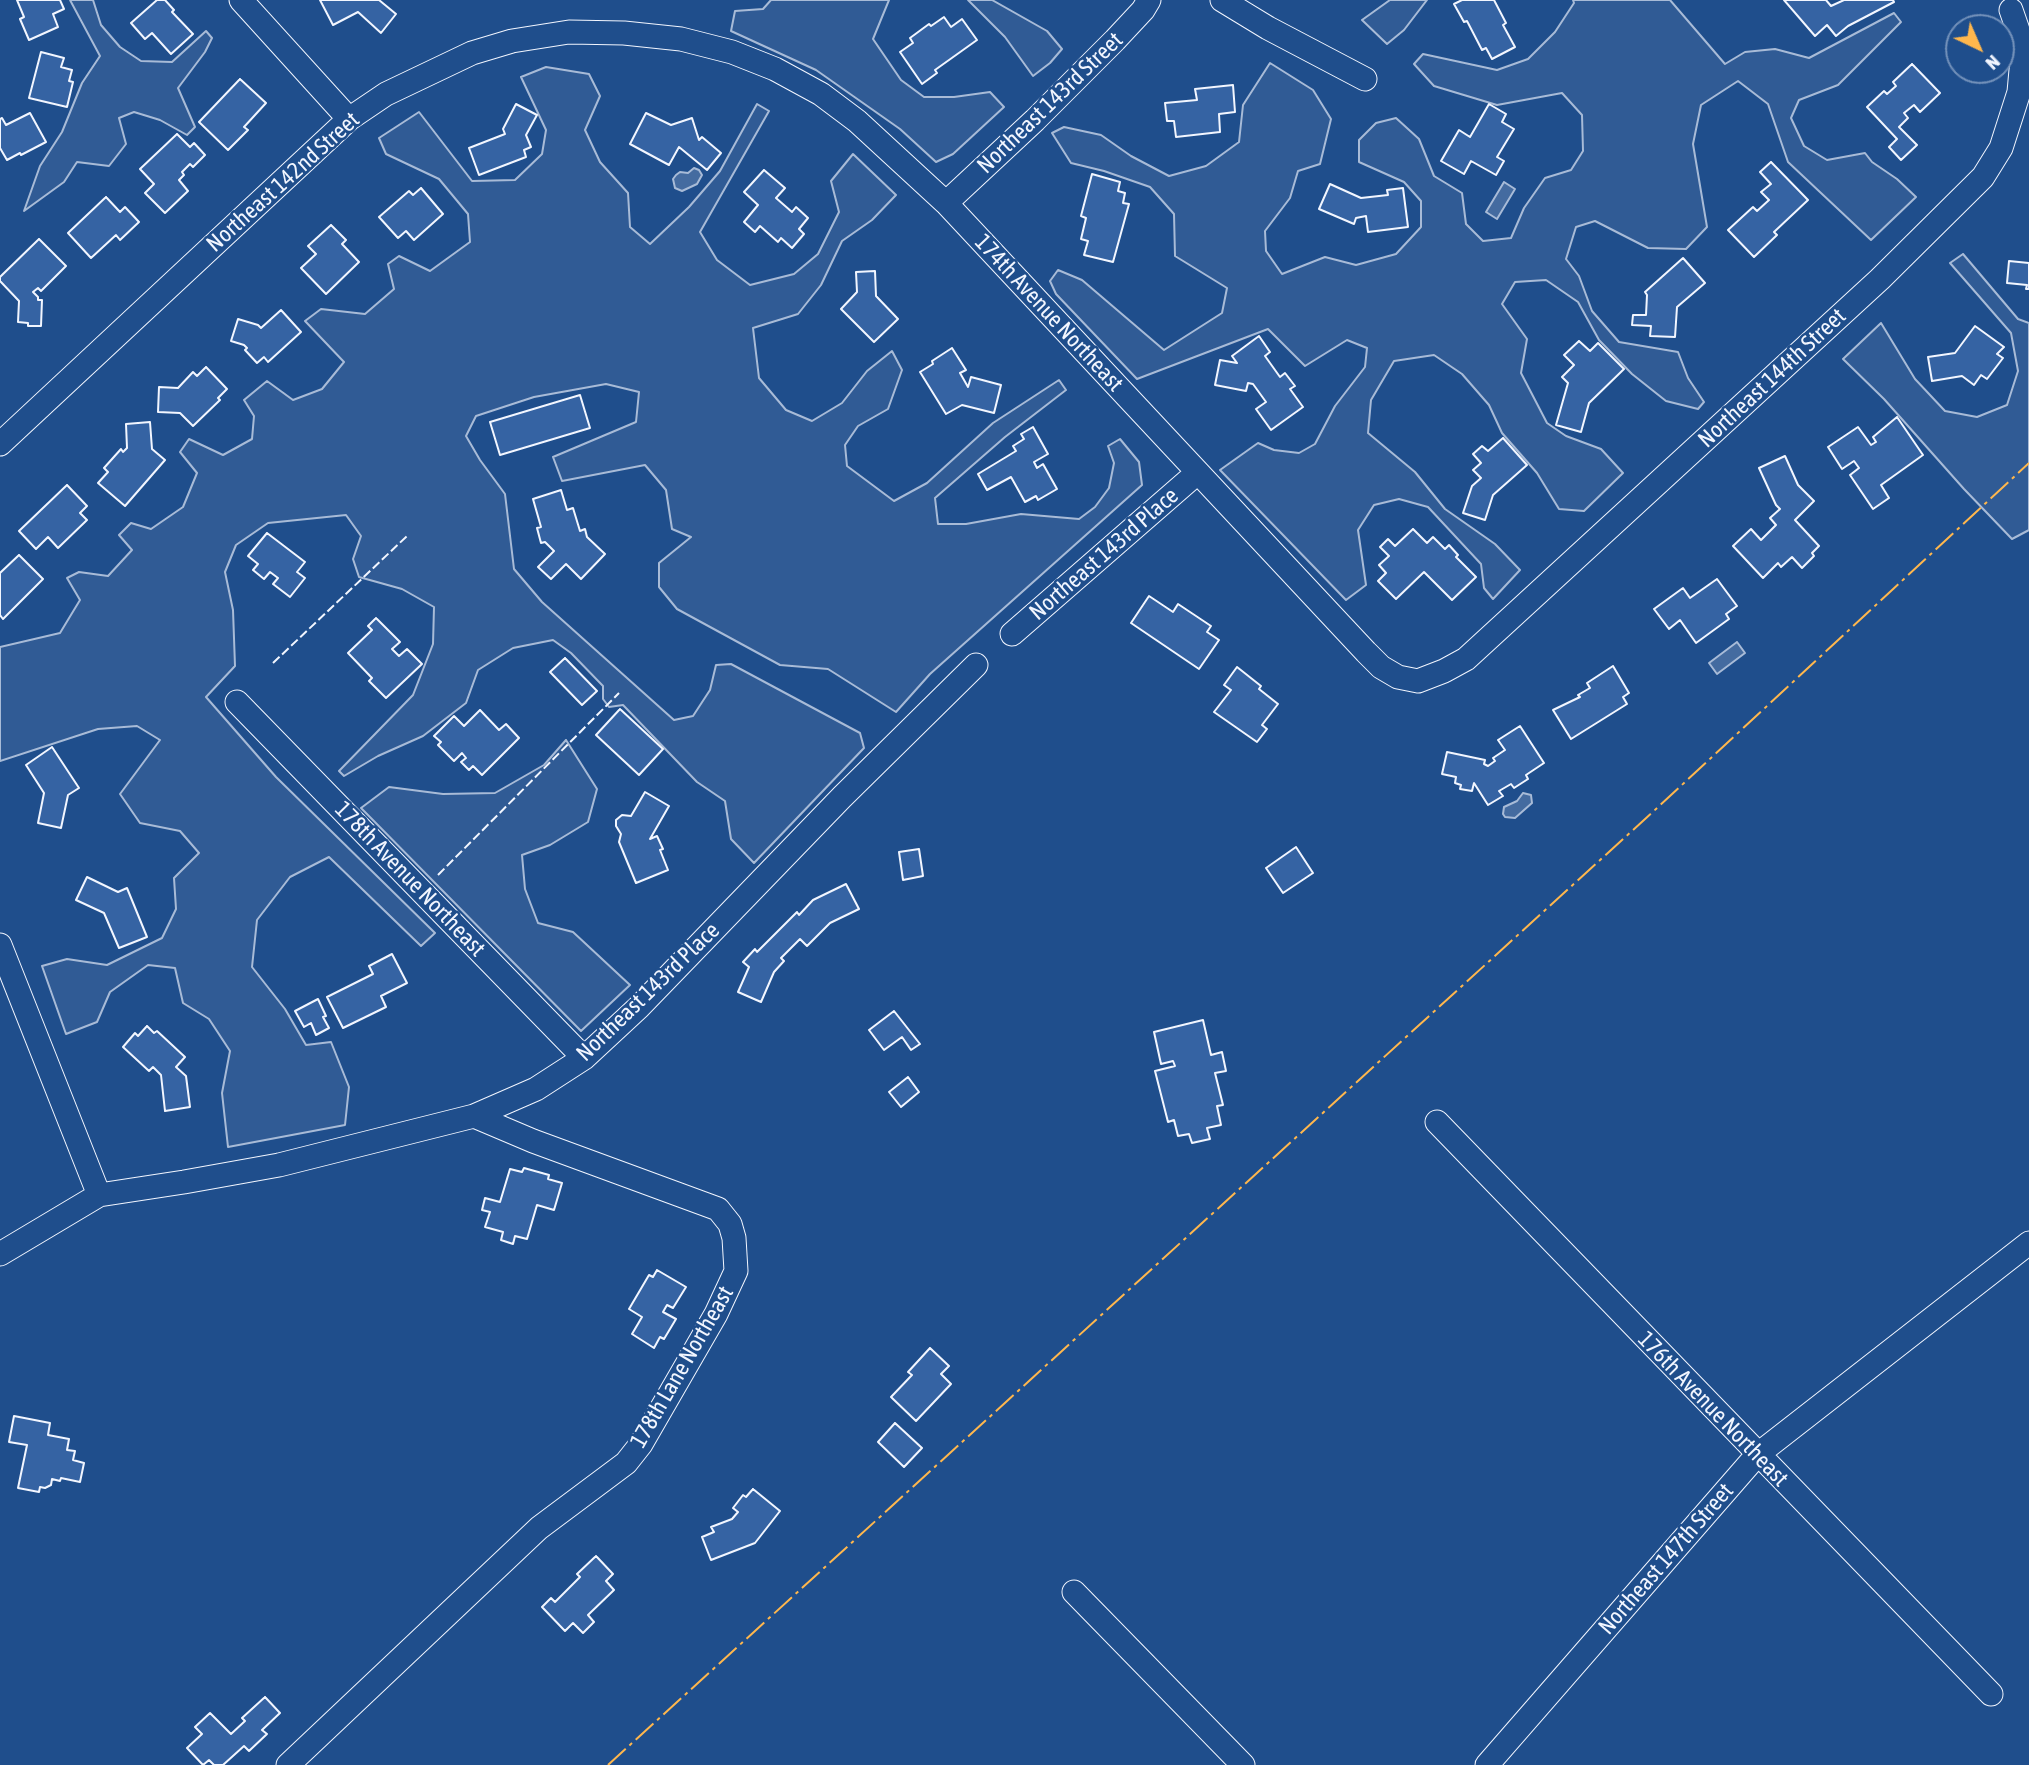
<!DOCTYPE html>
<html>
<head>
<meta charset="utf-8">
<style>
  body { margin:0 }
  #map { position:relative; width:2029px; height:1765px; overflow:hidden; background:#1f4e8c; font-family:"Asap Condensed",sans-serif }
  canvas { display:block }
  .north { position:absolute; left:1945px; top:14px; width:70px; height:70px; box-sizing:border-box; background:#1f4e8c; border:2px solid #7391ba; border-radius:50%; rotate:136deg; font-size:19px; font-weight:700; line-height:28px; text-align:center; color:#f2f6ff }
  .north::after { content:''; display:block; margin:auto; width:24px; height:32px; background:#ffb74d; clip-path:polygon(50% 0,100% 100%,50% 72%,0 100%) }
</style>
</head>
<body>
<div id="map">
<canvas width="2029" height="1765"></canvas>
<div class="north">N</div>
</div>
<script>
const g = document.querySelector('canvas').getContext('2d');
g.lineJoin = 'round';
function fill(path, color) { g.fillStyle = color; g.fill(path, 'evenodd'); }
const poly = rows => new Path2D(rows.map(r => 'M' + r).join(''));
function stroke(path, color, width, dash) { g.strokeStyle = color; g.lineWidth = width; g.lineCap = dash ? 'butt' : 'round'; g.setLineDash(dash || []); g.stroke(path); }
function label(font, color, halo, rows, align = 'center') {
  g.font = font + ' "Asap Condensed",sans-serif'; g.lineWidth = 5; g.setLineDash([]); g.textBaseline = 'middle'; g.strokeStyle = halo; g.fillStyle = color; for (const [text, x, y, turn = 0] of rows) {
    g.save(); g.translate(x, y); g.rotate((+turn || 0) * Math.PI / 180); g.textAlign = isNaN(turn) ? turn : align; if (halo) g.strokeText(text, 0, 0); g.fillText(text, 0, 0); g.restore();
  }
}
const green = poly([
  [70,0,93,0,101,25,120,47,141,61,172,62,206,31,212,38,205,52,178,88,195,127,187,135,160,120,134,112,119,118,126,144,109,166,77,162,64,182,24,211,40,166,62,132,82,83,100,56,70,0],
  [771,0,889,0,873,39,901,80,924,97,954,97,990,92,1004,107,953,154,936,162,900,129,816,70,731,31,735,11,763,9,771,0],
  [968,0,992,0,1047,31,1062,49,1050,63,1033,76,1005,37,968,0],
  [1390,0,1427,0,1404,30,1387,44,1362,20,1390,0],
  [1573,0,1670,0,1725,64,1745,52,1775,49,1809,58,1894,13,1901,22,1838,85,1799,100,1791,118,1804,146,1827,160,1865,153,1872,162,1897,179,1916,197,1871,240,1788,162,1768,104,1738,81,1701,105,1693,144,1707,227,1686,249,1648,248,1595,221,1576,227,1566,259,1579,276,1592,311,1619,342,1678,352,1688,378,1704,402,1698,409,1666,401,1632,374,1599,340,1578,302,1546,280,1515,282,1502,304,1527,339,1521,373,1547,423,1566,436,1601,449,1623,473,1584,511,1559,509,1537,473,1502,433,1489,405,1462,374,1434,355,1394,361,1371,400,1368,433,1415,472,1445,509,1495,544,1520,570,1493,599,1484,588,1481,564,1428,507,1399,499,1374,505,1358,530,1366,585,1346,600,1220,470,1258,443,1274,450,1299,453,1315,444,1335,406,1365,367,1367,348,1347,340,1305,366,1268,329,1137,379,1056,294,1050,281,1058,270,1082,280,1164,350,1222,313,1227,288,1175,256,1174,214,1150,187,1104,171,1071,163,1052,133,1064,127,1101,135,1131,156,1169,176,1206,166,1239,142,1243,105,1270,63,1313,90,1331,119,1320,164,1298,171,1290,198,1265,231,1266,251,1282,274,1325,257,1356,265,1396,254,1421,227,1421,201,1404,182,1359,162,1359,140,1376,123,1396,118,1419,139,1434,176,1462,193,1466,224,1483,241,1511,238,1524,208,1545,178,1571,170,1583,151,1582,115,1562,93,1497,105,1434,86,1414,64,1423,54,1497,70,1528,59,1555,32,1574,3,1573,0],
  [546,67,589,74,600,96,585,130,600,162,628,193,630,227,650,244,689,207,720,171,757,104,769,111,700,232,717,260,750,285,794,274,818,254,839,212,831,181,853,154,896,195,872,220,842,241,821,285,798,314,753,328,759,378,786,410,812,421,842,403,867,371,892,351,902,370,888,409,858,426,845,445,847,466,894,501,927,483,993,423,1059,380,1066,390,1005,437,935,498,938,524,966,524,1021,514,1079,519,1095,507,1109,488,1114,463,1108,446,1120,439,1139,462,1142,485,930,674,896,712,828,669,780,665,677,609,659,587,659,563,691,537,672,529,666,490,645,465,562,481,553,457,636,422,639,392,606,384,534,397,476,416,466,436,480,460,505,494,514,569,542,602,674,720,693,716,710,690,716,665,731,664,860,733,864,748,754,863,731,839,725,801,697,782,623,705,609,707,603,699,603,686,571,653,553,640,513,648,478,670,466,703,423,736,378,756,344,776,339,771,413,695,433,644,434,607,402,589,359,577,353,559,361,536,346,515,268,523,236,545,225,572,233,610,235,666,206,697,276,777,435,933,421,946,329,857,290,877,257,920,252,967,285,1009,306,1045,331,1042,349,1087,345,1125,228,1147,222,1093,230,1051,209,1019,183,1003,175,968,148,965,110,992,97,1022,66,1034,42,966,67,959,107,965,162,938,176,909,174,878,199,853,180,831,140,823,120,794,160,740,137,726,98,729,0,761,0,647,60,633,80,600,67,578,79,572,108,576,132,550,119,535,131,523,151,529,183,507,197,473,180,452,189,439,223,455,252,439,254,416,244,400,267,381,293,400,322,389,344,362,305,321,321,309,365,314,394,289,388,264,399,256,430,271,470,242,468,214,439,179,386,154,379,138,419,112,472,181,515,180,542,154,546,130,521,77,546,67],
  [1963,254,2018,319,2029,323,2029,530,2012,539,1964,489,1884,399,1843,359,1881,323,1915,379,1945,411,1977,417,2007,405,2018,371,2011,333,1950,263,1963,254],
  [566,740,597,789,588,822,550,845,522,855,525,889,538,923,573,932,630,985,581,1031,361,808,389,787,443,794,495,793,544,765,566,740]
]);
fill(green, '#305b95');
stroke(green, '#a8bbd7', 2);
const water = poly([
  [694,168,699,170,702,175,697,184,682,191,675,188,673,179,676,175,680,172,688,173,694,168],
  [1504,182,1515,189,1497,219,1486,212,1504,182],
  [1737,642,1745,653,1717,674,1709,663,1737,642],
  [1523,793,1531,795,1532,803,1515,818,1505,817,1503,814,1504,807,1517,801,1523,793]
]);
fill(water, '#446ba0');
stroke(water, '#a8bbd7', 2);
const building = poly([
  [17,0,60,0,64,9,53,14,58,27,29,40,20,19,24,17,17,0],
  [157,0,165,0,174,10,172,12,193,34,171,54,152,33,145,39,131,23,157,0],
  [320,0,379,0,396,14,381,33,358,12,333,25,320,0],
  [1462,0,1494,0,1506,23,1503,25,1515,47,1492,59,1486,48,1482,50,1467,21,1464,22,1454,4,1462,0],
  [1784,0,1826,0,1831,6,1844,0,1893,0,1894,2,1848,26,1836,36,1827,25,1815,36,1784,0],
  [944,17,951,27,962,19,977,40,935,70,937,73,922,84,900,52,913,43,910,38,929,24,931,26,944,17],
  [41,52,64,58,61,67,72,70,69,81,73,82,67,107,29,98,41,52],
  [1912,64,1940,93,1920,112,1914,105,1904,113,1908,118,1899,127,1917,145,1901,160,1889,147,1897,139,1867,107,1884,91,1887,94,1896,86,1893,82,1912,64],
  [240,79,266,103,244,127,248,130,228,150,199,122,240,79],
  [1233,85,1235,112,1219,114,1220,132,1176,137,1174,121,1167,121,1165,103,1197,100,1195,89,1233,85],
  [516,104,537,115,526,135,531,147,524,150,526,157,479,175,469,148,505,134,503,129,516,104],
  [1489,104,1506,114,1502,122,1514,129,1497,157,1504,161,1496,175,1471,161,1464,174,1441,161,1459,130,1470,137,1489,104],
  [30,113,46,142,21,155,20,153,7,160,0,148,0,119,2,118,6,125,30,113],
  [646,113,671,125,692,118,699,140,702,137,721,153,707,170,679,147,669,165,630,144,646,113],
  [177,134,190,147,194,143,205,155,193,167,190,164,182,172,184,175,179,180,188,191,165,213,145,193,154,184,140,169,177,134],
  [1771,162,1808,200,1774,232,1777,235,1754,257,1728,230,1753,207,1757,211,1769,200,1761,192,1771,184,1760,172,1771,162],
  [764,170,785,188,776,198,792,212,796,207,808,218,799,229,804,234,792,248,781,238,778,242,760,226,755,232,744,222,758,205,744,192,764,170],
  [1092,174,1120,182,1118,191,1125,193,1123,203,1129,204,1113,262,1084,255,1088,241,1081,239,1086,218,1081,216,1092,174],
  [1330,184,1361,198,1388,195,1387,190,1403,188,1408,227,1368,232,1366,216,1356,218,1354,224,1319,209,1330,184],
  [421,188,443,214,414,240,406,231,398,238,379,217,409,191,413,195,421,188],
  [106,197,120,212,125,207,139,222,120,240,116,235,91,258,68,233,106,197],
  [331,225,346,240,342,244,359,262,326,294,301,268,316,254,308,246,331,225],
  [39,239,66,266,41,291,38,288,33,292,38,297,38,300,42,300,41,326,28,326,28,323,18,322,19,301,0,281,0,277,39,239],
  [1683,258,1705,283,1677,307,1675,337,1650,336,1651,326,1632,325,1633,315,1646,315,1647,295,1645,292,1683,258],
  [2009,261,2029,263,2029,289,2026,289,2027,285,2007,283,2009,261],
  [875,271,876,296,898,319,874,342,841,309,857,292,856,272,875,271],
  [281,310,301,332,268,362,264,357,257,363,245,350,247,348,244,345,231,341,238,319,258,325,261,328,281,310],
  [1975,326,2004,347,1997,354,2003,358,1987,379,1981,375,1974,385,1962,376,1932,381,1928,357,1955,353,1975,326],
  [1259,336,1270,352,1265,356,1280,377,1285,373,1295,386,1290,389,1303,407,1271,430,1256,409,1266,402,1253,384,1248,383,1246,391,1215,385,1220,360,1237,363,1232,356,1259,336],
  [1579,341,1590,351,1598,343,1624,369,1589,403,1581,432,1556,425,1568,383,1562,377,1574,365,1564,355,1579,341],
  [952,348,966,370,960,373,968,387,971,377,1001,385,994,413,962,405,946,414,920,372,933,364,932,361,952,348],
  [206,367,227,389,218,398,220,400,193,426,180,413,158,412,159,387,178,388,193,372,197,376,206,367],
  [580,395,590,428,500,455,490,422,580,395],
  [1897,417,1923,455,1881,485,1889,498,1873,509,1850,475,1859,468,1854,461,1842,469,1828,447,1858,427,1871,445,1876,442,1873,437,1897,417],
  [150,422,152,449,165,460,125,506,98,483,108,472,104,468,121,449,123,452,127,448,126,424,150,422],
  [1033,427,1048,454,1034,462,1037,468,1043,464,1057,489,1038,500,1036,496,1025,502,1011,477,987,490,978,474,1016,451,1013,446,1024,439,1021,434,1033,427],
  [1503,438,1527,465,1493,495,1485,520,1463,513,1472,486,1481,478,1473,470,1481,463,1473,454,1482,446,1488,451,1503,438],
  [1785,456,1798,485,1814,501,1795,520,1819,546,1812,553,1814,556,1802,568,1792,557,1781,567,1778,563,1763,578,1733,546,1751,529,1761,540,1776,525,1770,518,1780,509,1776,505,1759,468,1785,456],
  [67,485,87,506,80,513,87,520,58,548,48,537,36,549,19,531,67,485],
  [561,490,567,510,573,508,580,531,585,529,587,537,605,554,581,579,566,564,551,579,538,567,554,551,545,542,541,543,537,528,541,527,533,499,561,490],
  [1413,529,1427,543,1433,537,1445,549,1449,545,1458,555,1456,557,1476,577,1452,600,1424,572,1396,599,1378,581,1386,573,1379,565,1389,556,1380,547,1388,539,1395,546,1413,529],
  [267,533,305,562,297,572,305,578,290,597,273,584,278,578,270,572,264,579,253,570,258,564,248,556,267,533],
  [19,555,43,579,3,619,0,615,0,573,19,555],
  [1717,579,1737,606,1726,614,1729,619,1696,643,1680,620,1669,629,1654,609,1683,588,1690,598,1717,579],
  [1149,596,1173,612,1178,604,1211,626,1207,632,1219,640,1199,669,1131,623,1149,596],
  [376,618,400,642,392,649,399,656,407,649,422,664,386,698,369,681,372,678,348,653,372,630,368,626,376,618],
  [565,658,597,691,582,705,550,672,565,658],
  [1613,666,1629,693,1623,697,1627,704,1571,739,1553,710,1580,697,1578,695,1590,688,1587,683,1613,666],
  [1237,667,1261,686,1259,689,1278,704,1262,725,1267,729,1257,742,1214,712,1231,690,1224,685,1237,667],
  [620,709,663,749,639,775,596,735,620,709],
  [480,710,499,730,506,724,519,738,482,775,473,766,469,770,461,762,466,758,462,753,454,761,438,745,441,742,434,736,454,716,464,726,480,710],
  [1520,726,1544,763,1526,775,1528,779,1514,788,1511,784,1499,791,1503,796,1488,805,1474,783,1472,791,1460,789,1461,785,1455,783,1456,777,1442,774,1447,752,1485,760,1484,764,1488,766,1495,761,1493,758,1505,750,1498,740,1520,726],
  [52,747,79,788,68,795,61,828,38,823,44,793,26,765,52,747],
  [645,792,669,806,650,839,657,836,663,849,660,850,668,870,636,883,619,842,621,834,616,826,616,820,622,815,631,816,645,792],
  [1296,847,1313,873,1283,893,1266,868,1296,847],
  [919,849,923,876,903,880,899,852,919,849],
  [87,877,118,892,127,888,147,937,119,948,104,913,76,900,87,877],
  [846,884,859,909,830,923,807,946,800,939,781,958,784,961,774,972,761,1002,738,992,749,967,743,962,755,949,757,952,797,912,799,915,813,900,846,884],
  [392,954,407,983,381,996,386,1007,343,1028,327,997,373,974,369,966,392,954],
  [318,999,326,1016,323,1017,329,1028,316,1035,311,1023,304,1027,295,1011,318,999],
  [894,1011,920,1044,911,1050,902,1037,884,1050,869,1030,894,1011],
  [1203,1020,1211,1055,1222,1052,1226,1071,1215,1073,1223,1105,1217,1106,1221,1125,1207,1128,1210,1139,1192,1143,1189,1134,1178,1136,1174,1120,1168,1122,1155,1071,1175,1066,1173,1061,1161,1064,1154,1032,1203,1020],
  [147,1026,154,1033,157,1031,185,1057,176,1067,186,1076,190,1107,165,1111,161,1075,153,1067,149,1071,123,1047,135,1033,138,1036,147,1026],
  [908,1077,919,1092,901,1107,889,1092,908,1077],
  [524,1168,549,1175,548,1179,562,1183,554,1210,537,1205,527,1239,515,1236,513,1244,501,1240,503,1232,485,1227,490,1212,482,1210,485,1198,500,1202,510,1169,522,1172,524,1168],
  [657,1270,686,1287,673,1308,667,1305,663,1312,676,1319,664,1339,660,1337,654,1348,632,1334,642,1317,629,1309,649,1275,653,1277,657,1270],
  [930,1348,949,1366,941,1374,951,1384,916,1421,891,1397,912,1375,908,1372,930,1348],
  [14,1416,50,1423,48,1435,69,1439,67,1450,75,1451,73,1460,84,1463,80,1482,61,1478,60,1481,52,1479,51,1485,45,1488,40,1487,39,1492,18,1488,27,1445,9,1442,14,1416],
  [895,1423,922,1448,904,1467,878,1442,895,1423],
  [753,1489,780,1511,755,1543,711,1560,702,1537,714,1532,711,1527,732,1519,738,1512,733,1508,743,1495,746,1497,753,1489],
  [596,1556,613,1574,606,1581,614,1590,588,1615,594,1622,583,1633,573,1623,565,1631,542,1607,551,1598,555,1602,580,1577,577,1574,596,1556],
  [265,1697,280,1713,262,1730,267,1734,249,1751,244,1746,223,1765,214,1765,209,1760,203,1765,187,1748,202,1734,195,1727,210,1713,231,1734,245,1721,242,1718,265,1697]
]);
fill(building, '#3563a3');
stroke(building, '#f2f6ff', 2);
const minor = poly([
  [241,0,349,119],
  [1222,0,1268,28,1365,79],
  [946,203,1035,120,1115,40,1143,10,1149,0],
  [0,444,349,119,386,94,472,53,512,41,569,32,624,33,681,39,732,52,775,69,821,94,857,121,946,203,1366,652,1381,667,1398,677,1418,681,1444,671,1466,659,1880,279,1983,177,2001,148,2019,92,2022,59,2020,36,2011,10],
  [1012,634,1197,473],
  [237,702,584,1058],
  [0,945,99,1195],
  [1437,1122,1991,1694],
  [0,1254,99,1195,184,1182,279,1165,474,1116,536,1089,584,1058,639,1007,842,797,976,665],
  [1074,1592,1243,1765],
  [288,1765,539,1528,626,1463,641,1444,716,1314,736,1271,734,1238,730,1224,718,1209,533,1141,474,1116],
  [1487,1765,1757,1455,2029,1243]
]);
stroke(minor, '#f2f6ff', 25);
stroke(minor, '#1f4e8c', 23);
stroke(poly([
  [273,663,407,536],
  [438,875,619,693]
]), '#f2f6ff', 2, [9, 3.5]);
stroke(poly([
  [608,1765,1656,809,2029,463]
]), '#ffb74d', 2, [24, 5, 3.5, 5]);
label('23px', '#f2f6ff', '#1f4e8c', [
  ["Northeast 143rd Street",1050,103,-44],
  ["Northeast 142nd Street",283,182,-42],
  ["174th Avenue Northeast",1049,313,47],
  ["Northeast 144th Street",1772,378,-43],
  ["Northeast 143rd Place",1104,554,-41],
  ["178th Avenue Northeast",410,879,46],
  ["Northeast 143rd Place",648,992,-44],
  ["178th Lane Northeast",682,1367,-60],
  ["176th Avenue Northeast",1713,1409,46],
  ["Northeast 147th Street",1666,1559,-49]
]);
</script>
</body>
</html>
